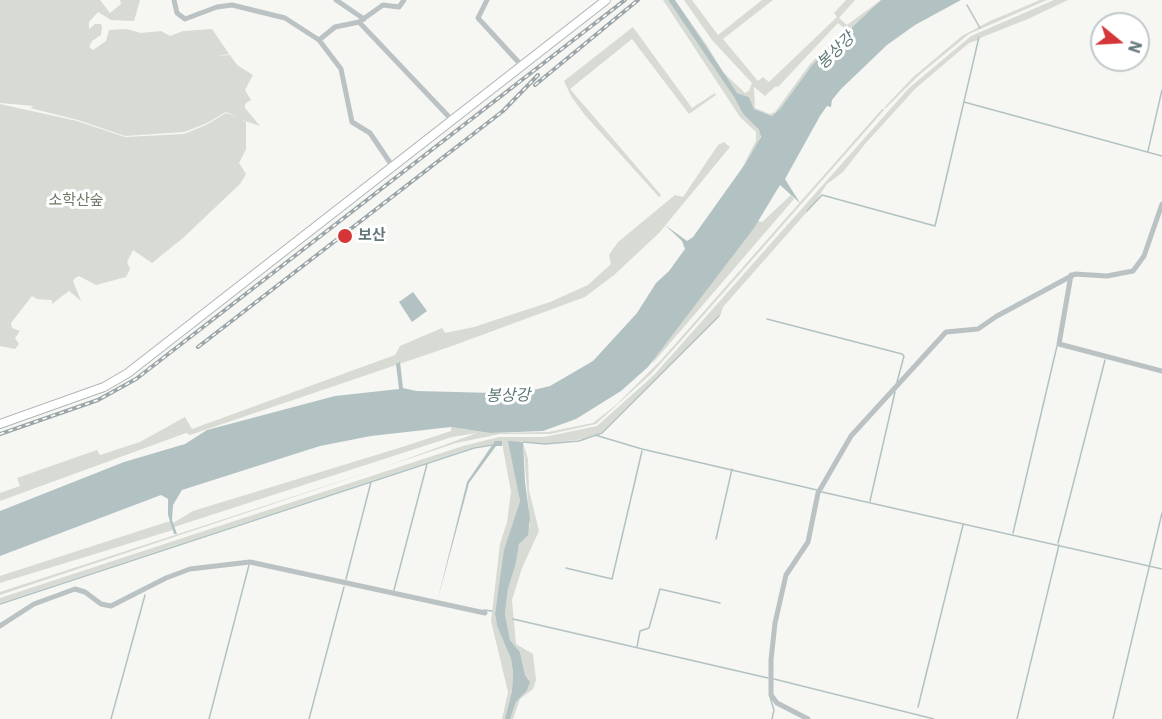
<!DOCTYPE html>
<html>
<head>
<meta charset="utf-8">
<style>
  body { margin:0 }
  #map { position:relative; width:1162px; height:719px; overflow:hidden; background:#f6f6f3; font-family:"IBM Plex Sans",sans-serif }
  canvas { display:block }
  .north { position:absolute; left:1090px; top:12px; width:60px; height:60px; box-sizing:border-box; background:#fff; border:2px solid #c1c9cb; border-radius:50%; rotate:108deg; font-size:16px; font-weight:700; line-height:24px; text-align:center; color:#64787c }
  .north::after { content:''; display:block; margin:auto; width:21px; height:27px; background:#d53536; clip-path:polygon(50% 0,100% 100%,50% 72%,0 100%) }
</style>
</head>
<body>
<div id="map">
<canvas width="1162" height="719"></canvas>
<div class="north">N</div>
</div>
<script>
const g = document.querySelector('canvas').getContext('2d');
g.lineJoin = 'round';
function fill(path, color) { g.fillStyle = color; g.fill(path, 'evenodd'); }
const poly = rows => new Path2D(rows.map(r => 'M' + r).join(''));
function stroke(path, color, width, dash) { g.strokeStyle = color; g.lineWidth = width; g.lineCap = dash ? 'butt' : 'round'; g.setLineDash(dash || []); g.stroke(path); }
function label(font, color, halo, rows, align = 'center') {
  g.font = font + ' "IBM Plex Sans","Noto Sans KR",sans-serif'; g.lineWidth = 6; g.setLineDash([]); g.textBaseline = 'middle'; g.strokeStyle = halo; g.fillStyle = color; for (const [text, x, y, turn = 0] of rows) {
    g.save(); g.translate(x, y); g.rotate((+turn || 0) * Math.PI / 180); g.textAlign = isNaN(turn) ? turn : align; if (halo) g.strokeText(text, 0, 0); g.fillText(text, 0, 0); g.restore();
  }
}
fill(poly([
  [0,0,100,0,110,13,121,4,120,0,140,0,134,21,111,20,98,12,89,22,89,29,95,24,101,24,102,28,101,35,92,41,89,47,93,50,106,41,109,30,126,29,141,33,161,31,170,36,183,31,212,29,229,54,217,56,230,55,237,65,253,75,245,90,251,100,245,104,245,108,260,126,242,120,246,122,246,149,239,163,246,174,240,184,183,238,152,263,133,250,127,262,130,269,126,277,96,285,79,276,75,278,73,281,81,301,69,291,52,304,52,300,37,299,32,296,11,323,12,328,20,331,15,338,19,344,15,349,0,346,0,104,77,121,125,137,184,134,206,125,226,113,238,117,226,112,205,124,184,132,125,136,78,120,30,108,34,106,0,103],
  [663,0,668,0,734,97,743,114,761,133,759,142,742,168,756,141,756,132,740,117],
  [675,0,706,44,724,73,745,93,749,91,752,83,712,40,684,0,692,0,718,35,762,0,773,0,723,39,758,81,763,77,769,82,837,17,834,13,846,0,855,0,839,18,847,25,881,0,812,65,780,109,772,116,754,109,749,97,737,93,720,71],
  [838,23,845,29,810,64,775,112,770,114,755,108,754,87,765,96,776,86,778,87],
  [1040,0,1047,0,969,34,918,76,886,108,884,108,912,78,962,36,990,21],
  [1054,0,1068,0,1028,19,980,38,978,36,978,40,969,43,916,88,865,144,843,172,827,184,813,205,723,307,721,314,602,432,583,439,545,444,521,441,511,450,520,501,506,546,495,614,497,626,511,659,513,672,512,691,505,719,502,719,508,692,491,621,500,544,507,522,511,492,502,443,474,447,0,603,0,598,463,446,499,437,544,437,597,426,654,375,909,88,971,36],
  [633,27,692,108,715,93,716,95,689,114,632,39,570,89,661,195,659,197,584,114,571,96,564,81],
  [882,109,885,109,679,343,652,373,596,424,550,434,500,434,456,443,0,595,0,592,387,466,477,433,452,437,174,527,173,523,193,511,399,448,451,431,451,427,490,433,548,432,593,423,616,405,662,359],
  [724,142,730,147,659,233,614,275,585,297,452,346,190,435,186,433,0,501,0,493,20,486,17,478,97,450,100,455,140,442,185,417,192,429,395,355,400,346,442,328,445,333,474,327,550,302,588,285,611,264,609,255,618,242,675,195,683,197,718,145],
  [791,195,794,199,652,364,657,353,758,221,762,222],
  [523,442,528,459,529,490,539,531,522,568,512,600,516,644,533,654,536,680,533,689,520,699,513,719,510,719,516,702,529,680,525,675,520,652,510,640,505,614,508,589,516,563,519,544,528,532,530,525],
  [170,521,173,530,0,583,0,576]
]), '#d7dbd3');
fill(poly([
  [668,0,675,0,737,93,749,97,754,109,772,116,780,109,812,65,881,0,961,0,915,25,887,45,841,89,832,100,831,107,827,106,820,116,785,179,800,203,780,185,754,228,648,367,621,391,576,419,543,431,490,433,451,427,371,436,320,446,182,490,173,505,172,520,177,534,174,534,168,515,168,499,161,495,0,556,0,511,124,462,185,444,207,430,335,396,399,389,396,364,400,362,403,388,416,391,495,393,509,388,521,393,550,386,593,361,637,313,656,283,669,271,685,249,682,241,665,225,687,241,693,237,745,164,761,137,759,130,743,114,734,97],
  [413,292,427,311,412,322,399,302],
  [495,441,502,441,502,446,496,446,469,483,437,602,467,482],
  [508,441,523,442,525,482,530,519,528,535,519,544,516,563,508,589,505,614,510,640,520,652,525,675,530,682,527,690,516,702,510,719,505,719,512,691,513,672,511,659,497,626,495,614,504,550,520,501]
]), '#b2c2c3');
stroke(poly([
  [967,5,980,28],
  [964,102,1162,156],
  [1148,151,1162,90],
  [807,211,822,195,935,226,979,37],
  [767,319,902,354,904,356,897,382],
  [595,435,642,449,817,490],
  [523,442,545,444,579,441,602,433,719,316],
  [822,492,1162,569],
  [870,501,895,392],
  [1013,533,1057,346],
  [716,539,732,469],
  [1058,543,1105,360],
  [566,568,612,579,642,451],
  [346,579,371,482],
  [394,590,427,464],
  [0,604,474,448,492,445],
  [484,610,492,611],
  [513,619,768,678],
  [637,647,640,631,649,628,660,589,720,603],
  [774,679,934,719],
  [770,697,774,710,772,719],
  [918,707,963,525],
  [111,719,145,595],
  [209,719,249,565],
  [309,719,344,587],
  [1017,719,1059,545],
  [1113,719,1162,513]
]), '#b2c2c3', 1.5);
const secondary = poly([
  [0,424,104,387,128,373,606,0]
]);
stroke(secondary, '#aeb6b8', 10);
stroke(poly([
  [174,0,177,13,185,19,217,7,232,5,285,18,319,40,341,69,352,122,370,133,393,167],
  [336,0,364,19],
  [487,0,478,18,522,66],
  [359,22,452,120],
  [319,40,335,27,359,22,383,5,399,7,404,0],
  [1071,275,1059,344,1162,371],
  [0,626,34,604,75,589,85,592,101,604,111,606,166,578,190,569,250,562,485,613],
  [808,719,777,703,771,695,771,660,775,623,786,575,808,542,818,493,851,436,946,332,978,329,997,316,1075,274,1107,276,1133,271,1144,256,1162,204]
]), '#bbc2c3', 5);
stroke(secondary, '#fff', 8);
const rail = poly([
  [535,85,638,0],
  [198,347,503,111,538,75],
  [0,434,98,400,136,379,625,0]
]);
stroke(rail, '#9ca6a8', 4);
stroke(rail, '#fff', 1.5, [4.5]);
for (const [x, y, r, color] of [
  [345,236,8,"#d53536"]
]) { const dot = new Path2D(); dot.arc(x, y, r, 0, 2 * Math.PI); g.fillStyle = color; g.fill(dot); stroke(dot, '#fff', 2); }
label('15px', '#6f7a66', '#fff', [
  ["소학산숲",76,201]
]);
label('bold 15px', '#64787c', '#fff', [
  ["보산",358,236]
], 'left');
label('italic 16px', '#5e7778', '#fff', [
  ["봉상강",836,51,-44],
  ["봉상강",508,396,-1]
]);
</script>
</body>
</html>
